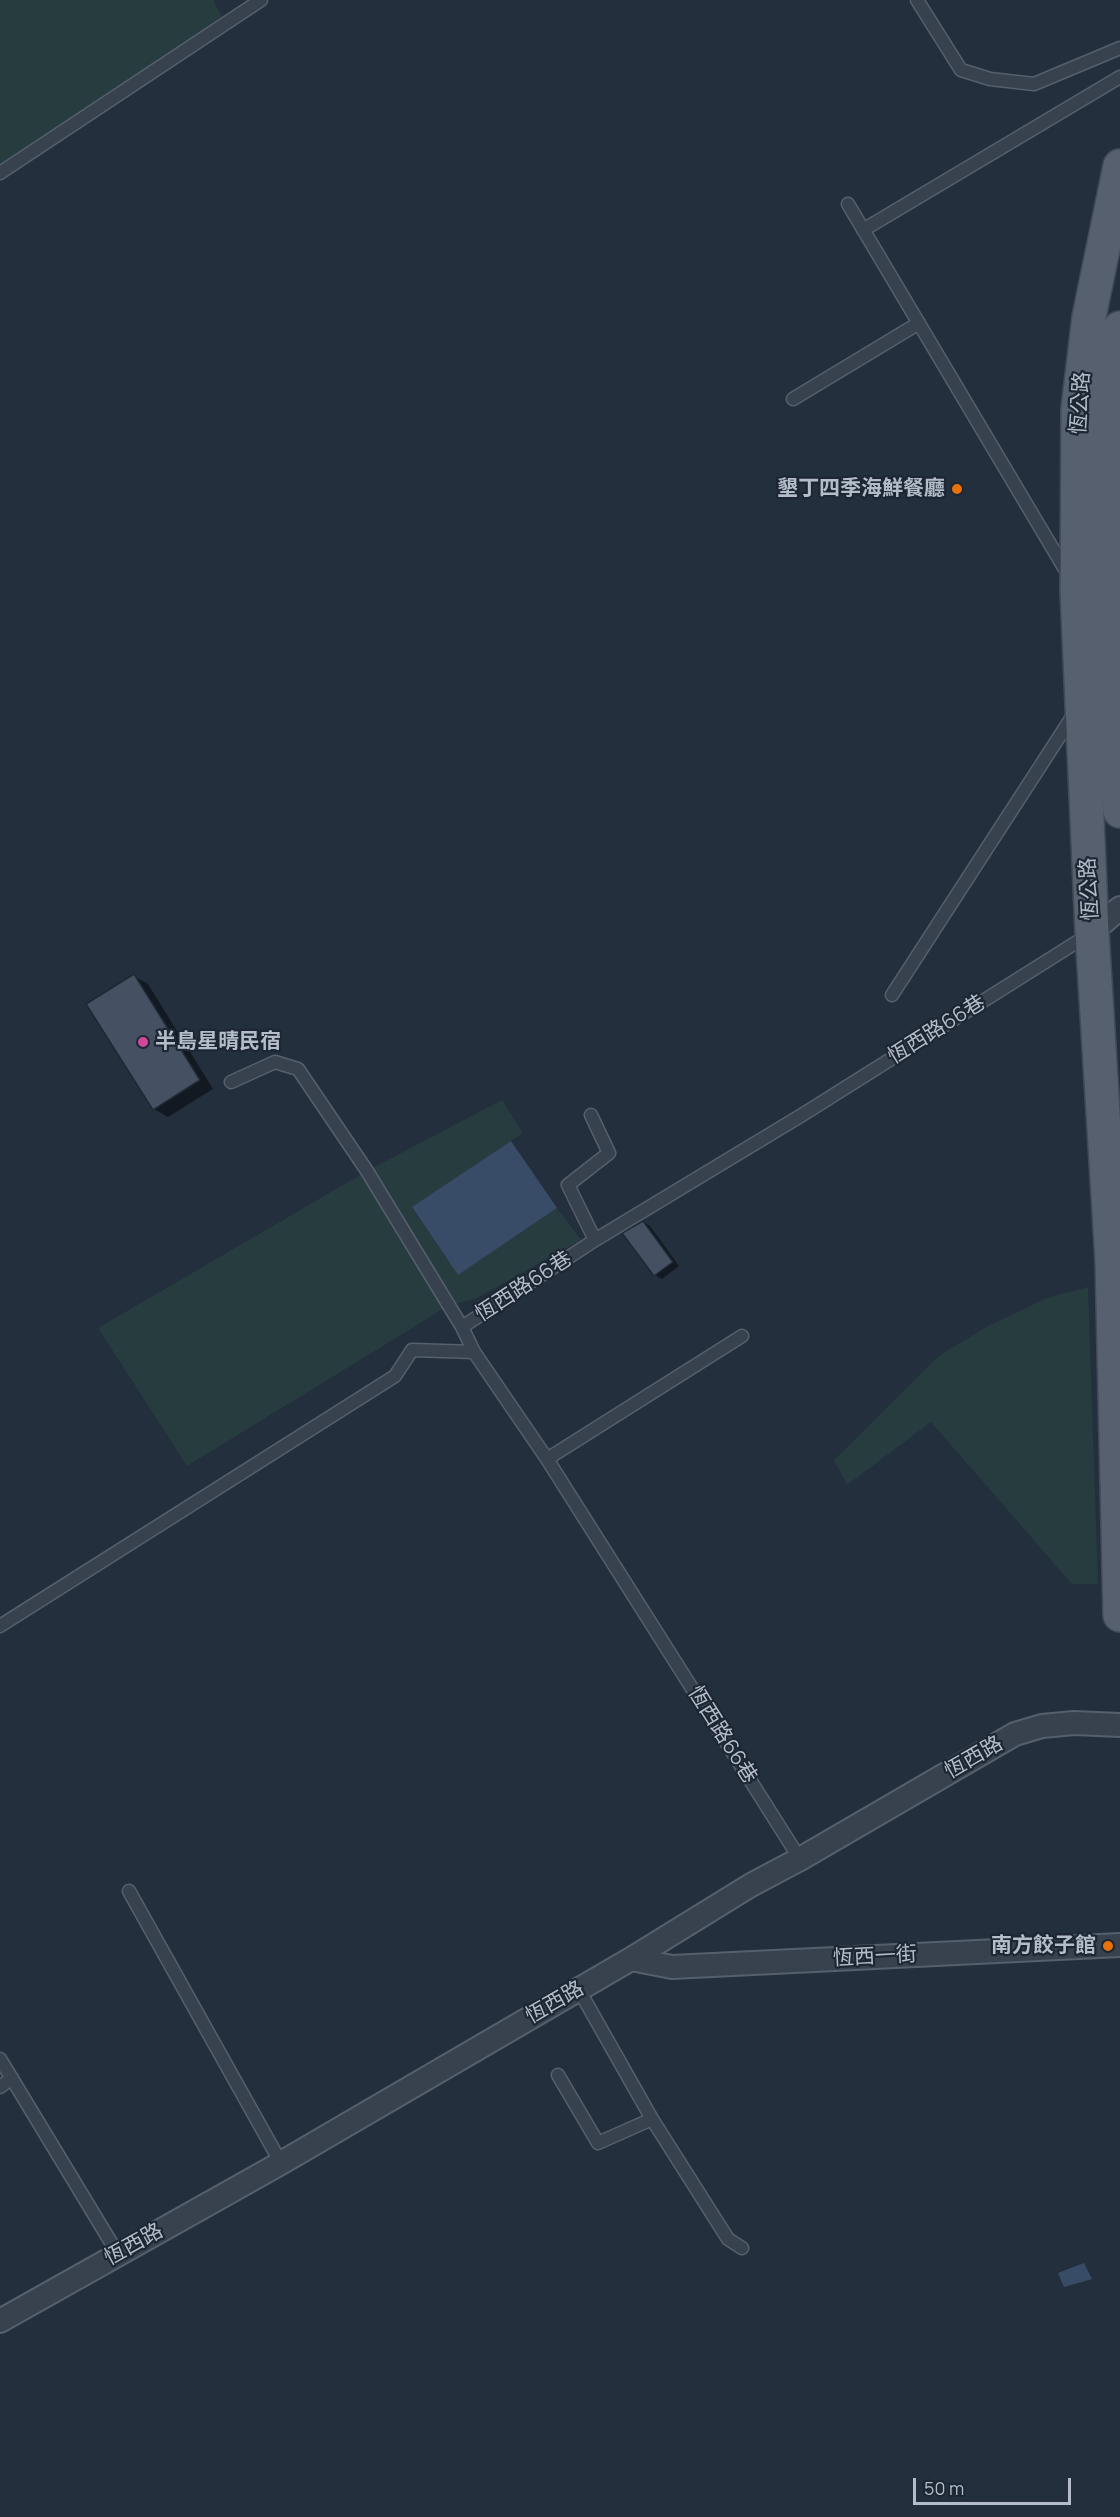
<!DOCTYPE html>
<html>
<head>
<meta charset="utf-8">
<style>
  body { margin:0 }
  #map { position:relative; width:1120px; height:2517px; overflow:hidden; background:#242f3e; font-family:Manrope,sans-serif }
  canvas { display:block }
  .scale { position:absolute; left:913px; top:2478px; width:158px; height:27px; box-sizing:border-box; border:3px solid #b4bcc9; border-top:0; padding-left:8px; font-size:18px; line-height:21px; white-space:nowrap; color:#b4bcc9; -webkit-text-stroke:4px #1d2633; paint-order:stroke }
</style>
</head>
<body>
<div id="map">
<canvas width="1120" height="2517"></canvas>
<div class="scale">50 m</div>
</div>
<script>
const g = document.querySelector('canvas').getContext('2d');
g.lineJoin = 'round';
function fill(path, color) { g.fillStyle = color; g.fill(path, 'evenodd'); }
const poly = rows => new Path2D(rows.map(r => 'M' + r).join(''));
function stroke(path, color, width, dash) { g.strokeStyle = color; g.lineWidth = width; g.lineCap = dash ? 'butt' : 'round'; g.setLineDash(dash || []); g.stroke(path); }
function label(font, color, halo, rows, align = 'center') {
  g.font = font + ' Manrope,"Noto Sans TC",sans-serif'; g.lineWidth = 4.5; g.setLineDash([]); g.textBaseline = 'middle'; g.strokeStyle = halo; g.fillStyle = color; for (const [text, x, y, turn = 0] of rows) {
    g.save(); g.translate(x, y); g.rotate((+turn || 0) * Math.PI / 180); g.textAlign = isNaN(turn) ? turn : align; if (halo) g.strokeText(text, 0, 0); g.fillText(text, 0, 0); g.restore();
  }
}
fill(poly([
  [0,0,213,0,225,22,0,172],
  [502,1100,523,1133,412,1208,458,1275,557,1208,581,1240,477,1298,448,1306,187,1466,98,1328,367,1171],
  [1088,1287,1098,1584,1072,1584,931,1422,847,1485,834,1460,940,1355,988,1326,1047,1298]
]), '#263c3f');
fill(poly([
  [511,1141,557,1208,458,1275,412,1207],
  [1084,2263,1092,2279,1064,2287,1058,2273]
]), '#394c67');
fill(poly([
  [134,976,148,984,213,1089,168,1117,154,1109],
  [643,1222,650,1226,679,1266,662,1279,655,1275]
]), '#0007');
const building = poly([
  [134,974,200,1080,153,1110,86,1004,134,974],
  [643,1221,673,1262,654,1276,622,1233,643,1221]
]);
fill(building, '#455162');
stroke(building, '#1f2835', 1.5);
const lane = poly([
  [917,0,961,70,990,79,1034,84,1120,48],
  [0,173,261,0],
  [848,204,1069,576],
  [863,230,1120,77],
  [793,399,919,323],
  [892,995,1074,714],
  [231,1082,275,1062,298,1069,367,1171,462,1327],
  [591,1115,609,1153,568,1185,595,1240],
  [547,1459,742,1336],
  [0,1626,395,1376,412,1350,474,1352],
  [800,1859,547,1459,474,1352,462,1327,595,1240,802,1115,1088,935],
  [129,1891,281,2163],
  [0,2059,118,2254],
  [558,2075,598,2143,652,2119,579,1990],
  [0,2087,12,2078],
  [652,2119,728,2239,742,2248]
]);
const street = poly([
  [1092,932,1120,908],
  [631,1959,672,1967,1120,1945],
  [0,2321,281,2163,631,1959,751,1885,800,1859,1015,1734,1042,1726,1074,1723,1120,1725]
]);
const primary = poly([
  [1120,166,1089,317,1078,409,1077,590,1092,932,1112,1260,1120,1615],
  [1120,328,1111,410,1108,513,1111,679,1120,811]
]);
stroke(lane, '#565f6c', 15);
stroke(street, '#565f6c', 26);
stroke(primary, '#414a57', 36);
stroke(lane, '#38414e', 12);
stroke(street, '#38414e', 22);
stroke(primary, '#56606e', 33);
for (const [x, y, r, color] of [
  [957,489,6,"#e8710a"],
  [143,1042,6,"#d1479c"],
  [1108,1946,6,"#e8710a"]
]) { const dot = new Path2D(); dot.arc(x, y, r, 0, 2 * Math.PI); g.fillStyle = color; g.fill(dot); stroke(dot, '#1d2633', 2); }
label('21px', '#b4bcc9', '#1d2633', [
  ["恆公路",1081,403,-86],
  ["恆公路",1090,889,-93],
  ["恆西路66巷",937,1030,-32],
  ["恆西路66巷",524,1287,-33],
  ["恆西路66巷",722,1735,58],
  ["恆西路",974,1758,-30],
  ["恆西一街",875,1957,-3],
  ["恆西路",555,2003,-30],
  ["恆西路",134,2245,-29]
]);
label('bold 21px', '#b4bcc9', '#1d2633', [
  ["墾丁四季海鮮餐廳",945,489],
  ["半島星晴民宿",155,1042,"left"],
  ["南方餃子館",1096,1946]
], 'right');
</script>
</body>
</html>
